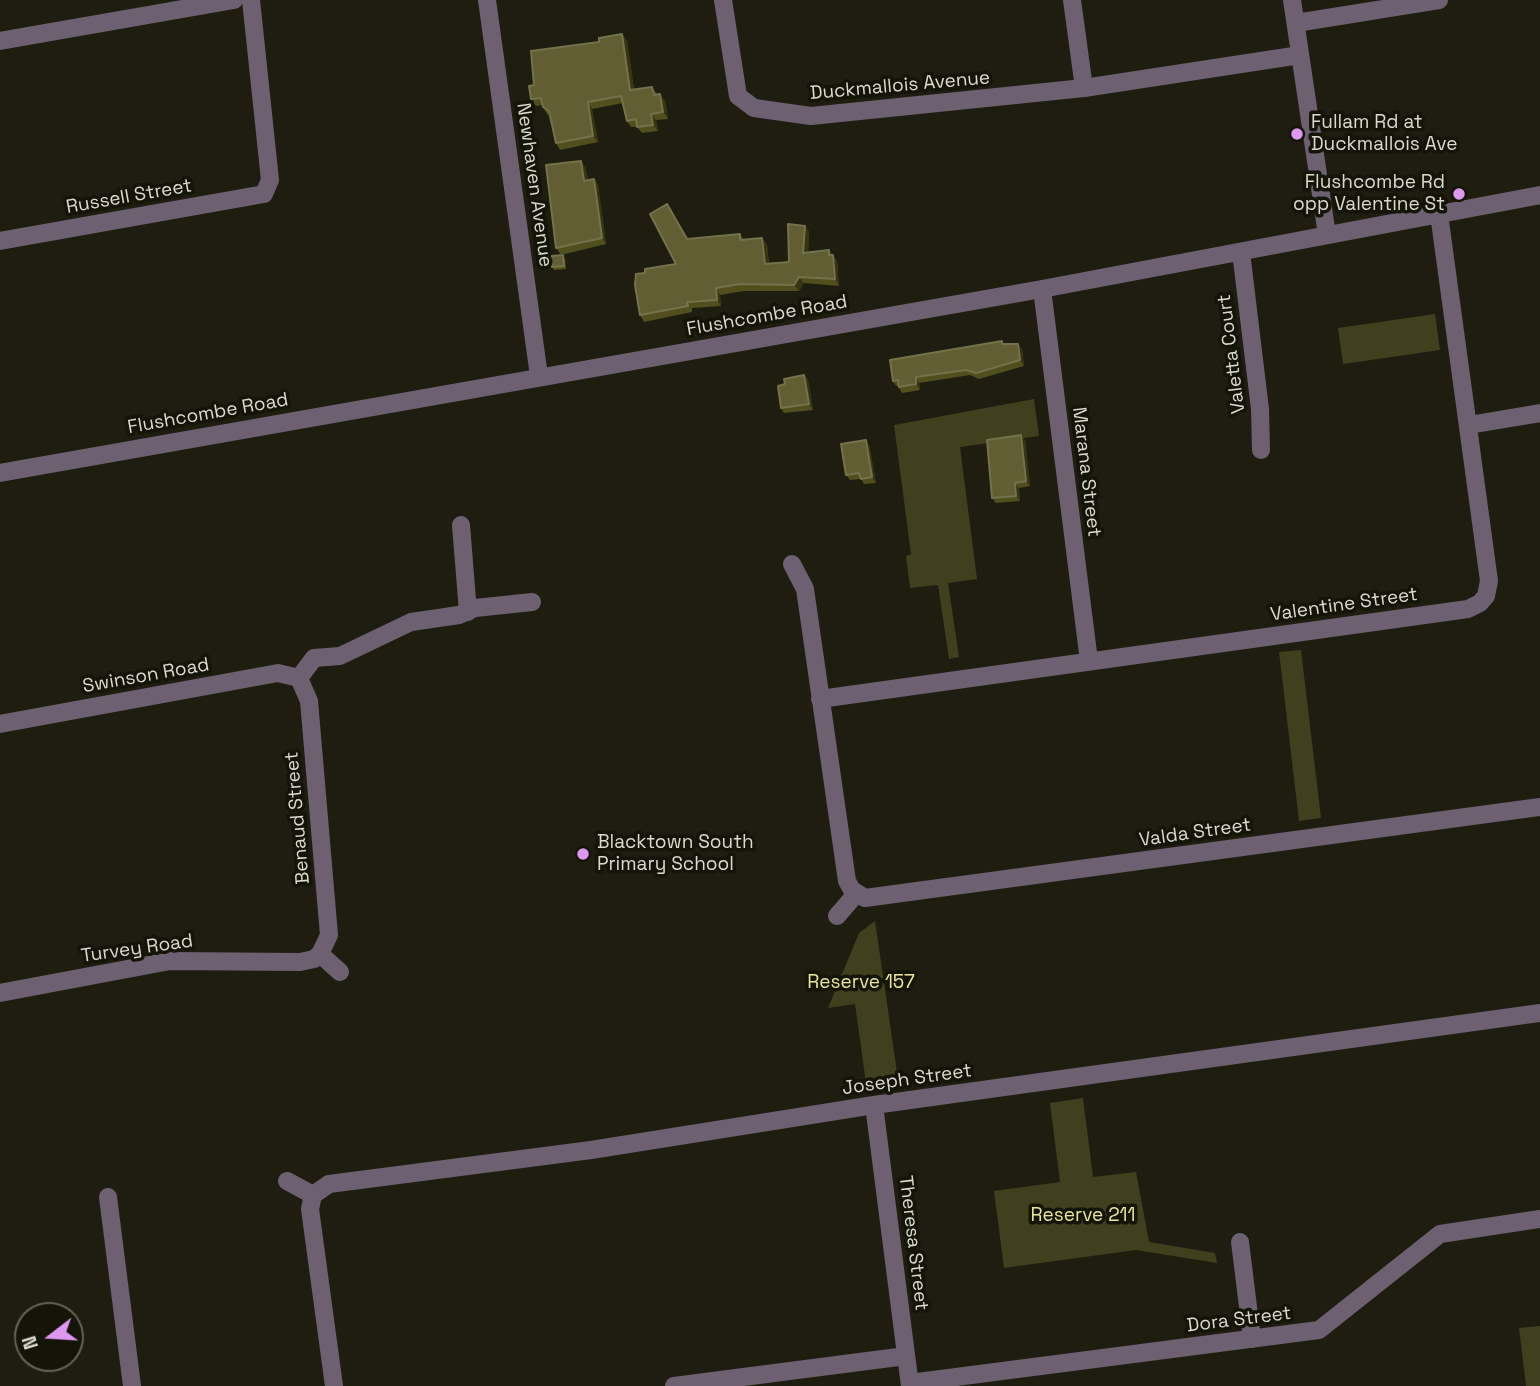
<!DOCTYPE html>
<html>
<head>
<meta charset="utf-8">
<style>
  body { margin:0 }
  #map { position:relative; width:1540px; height:1386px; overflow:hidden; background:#1e1d10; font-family:"Space Grotesk",sans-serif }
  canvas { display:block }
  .north { position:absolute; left:14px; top:1302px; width:70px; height:70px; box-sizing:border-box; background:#141407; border:2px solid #636358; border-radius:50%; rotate:253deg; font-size:19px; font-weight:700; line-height:28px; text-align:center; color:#dadad1 }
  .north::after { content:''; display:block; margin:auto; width:24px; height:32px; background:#de98f2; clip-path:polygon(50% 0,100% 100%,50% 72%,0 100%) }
</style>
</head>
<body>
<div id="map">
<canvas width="1540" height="1386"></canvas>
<div class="north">N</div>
</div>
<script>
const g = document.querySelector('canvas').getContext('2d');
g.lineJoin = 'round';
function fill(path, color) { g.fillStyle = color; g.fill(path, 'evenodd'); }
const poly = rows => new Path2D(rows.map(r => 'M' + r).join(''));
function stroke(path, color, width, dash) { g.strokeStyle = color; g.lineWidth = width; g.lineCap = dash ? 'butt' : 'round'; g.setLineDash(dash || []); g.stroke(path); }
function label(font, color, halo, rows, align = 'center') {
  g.font = font + ' "Space Grotesk",sans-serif'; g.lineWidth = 7; g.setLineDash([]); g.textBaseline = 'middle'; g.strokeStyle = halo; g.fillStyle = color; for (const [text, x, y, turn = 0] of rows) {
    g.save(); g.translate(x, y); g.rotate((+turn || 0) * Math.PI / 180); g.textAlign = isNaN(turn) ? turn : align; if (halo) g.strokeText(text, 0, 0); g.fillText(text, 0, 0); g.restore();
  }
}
fill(poly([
  [1435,314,1440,350,1343,364,1338,328],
  [1034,399,1039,436,960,447,977,579,948,583,959,657,949,659,938,585,910,588,906,556,911,554,894,425],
  [1301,650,1321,818,1299,821,1279,652],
  [875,921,898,1079,866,1083,855,1004,828,1008,859,933],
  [1083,1098,1093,1177,1136,1172,1149,1242,1215,1253,1217,1263,1136,1250,1004,1268,994,1191,1060,1182,1050,1103],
  [1540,1326,1540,1386,1526,1386,1519,1328]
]), '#403f1e');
stroke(poly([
  [487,0,539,376],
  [723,0,738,96,754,108,811,116,1084,88,1300,55],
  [1072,0,1084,88],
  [1292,0,1327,235],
  [1296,23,1439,0],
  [0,41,234,0],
  [0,241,264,194,270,180,251,0],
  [1241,252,1260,409,1261,450],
  [1042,289,1089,661],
  [1469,425,1540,413],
  [0,473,1042,289,1540,195],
  [461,525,468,612],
  [792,564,805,589,847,881,852,890,865,898,1540,807],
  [299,678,314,658,340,656,411,622,459,615,475,608,532,602],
  [820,699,1468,609,1480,603,1486,596,1489,581,1439,214],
  [0,724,278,673,299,678],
  [837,916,856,894],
  [320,954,340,972],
  [0,993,170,961,300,962,314,959,320,954,329,935,309,701,299,678],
  [874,1105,910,1386],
  [287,1181,313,1195],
  [313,1195,329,1184,591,1150,874,1105,1540,1013],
  [313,1195,310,1209,334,1386],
  [108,1197,132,1386],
  [1240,1242,1252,1339],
  [910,1383,1319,1330,1440,1234,1540,1219],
  [674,1386,906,1356]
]), '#6d6071', 18);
fill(poly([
  [622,34,627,41,634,89,652,87,657,94,665,101,668,119,656,120,658,131,642,133,637,127,631,127,627,121,623,103,592,109,598,142,560,150,556,143,550,116,547,114,542,105,536,106,531,99,534,85,599,42],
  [585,167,588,180,594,179,598,185,606,244,561,255,556,248],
  [667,204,688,239,740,234,744,240,767,244,769,264,789,262,805,226,809,232,808,252,829,250,837,261,839,286,804,283,799,291,744,291,720,295,721,306,692,308,692,312,644,322,640,315,645,273,676,264],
  [565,258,566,269,554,270,552,267],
  [1004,344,1022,349,1024,366,979,379,970,375,919,383,920,390,902,393,898,386,896,386,893,381],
  [804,375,808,380,813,410,784,413,781,408,785,384],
  [1021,435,1025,440,1030,486,1019,488,1020,501,996,503,992,498],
  [869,445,876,483,864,484,861,479,850,480,846,475]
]), '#514f1e');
fill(poly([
  [622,34,627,41,635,97,630,90],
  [660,94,665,101,668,119,663,112],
  [588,102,592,109,598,142,593,136],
  [651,114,656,120,658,131,653,125],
  [581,161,585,167,589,187,584,181],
  [594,179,598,185,606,244,602,238],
  [805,226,809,232,808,259,803,253],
  [762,238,767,244,769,271,765,264],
  [829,250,837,261,839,286,835,279],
  [799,277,804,283,799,291,794,285],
  [716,288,720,295,721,306,717,300],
  [1018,344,1022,349,1024,366,1020,360],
  [804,375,808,380,813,410,809,404],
  [916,377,919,383,920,390,916,384],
  [1021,435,1025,440,1030,486,1026,481],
  [866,440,869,445,876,483,872,477],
  [1015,483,1019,488,1020,501,1016,496]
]), '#373511');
const building = poly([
  [622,34,630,90,652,87,654,95,660,94,663,112,651,114,653,125,637,127,636,119,627,121,621,96,588,102,593,136,556,143,549,111,543,107,541,98,531,99,529,86,534,85,531,51,599,42,599,38,622,34],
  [581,161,584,181,594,179,602,238,556,248,546,165,581,161],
  [667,204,687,239,740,234,740,240,762,238,765,264,789,262,788,224,805,226,803,253,829,250,829,255,833,255,835,279,799,277,794,285,740,284,716,288,717,300,687,302,688,306,640,315,635,285,636,274,645,273,645,269,676,264,650,214,667,204],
  [563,255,564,266,552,267,551,256,563,255],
  [1002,341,1002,344,1018,344,1020,360,976,373,966,370,916,377,916,384,899,387,898,380,893,381,890,360,1002,341],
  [804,375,809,404,781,408,778,386,785,384,784,379,804,375],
  [1021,435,1026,481,1015,483,1016,496,992,498,987,440,1021,435],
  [866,440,872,477,861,479,859,473,846,475,841,444,866,440]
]);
fill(building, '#605e32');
stroke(building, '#73724b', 2);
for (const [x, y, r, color] of [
  [1297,134,7,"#de98f2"],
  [1459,194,7,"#de98f2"],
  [583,854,7,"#de98f2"]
]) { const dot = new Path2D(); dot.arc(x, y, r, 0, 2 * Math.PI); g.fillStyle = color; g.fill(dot); stroke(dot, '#141407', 2.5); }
label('19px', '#dadad1', '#141407', [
  ["Duckmallois Avenue",900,86,-5],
  ["Newhaven Avenue",534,185,82],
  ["Russell Street",129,197,-10],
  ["Flushcombe Road",767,316,-10],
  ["Valetta Court",1232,354,-97],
  ["Flushcombe Road",208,414,-10],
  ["Marana Street",1086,472,83],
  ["Valentine Street",1344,605,-8],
  ["Swinson Road",146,676,-10],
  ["Benaud Street",298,818,-95],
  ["Valda Street",1195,833,-8],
  ["Turvey Road",137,949,-8],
  ["Joseph Street",907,1080,-8],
  ["Theresa Street",913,1243,83],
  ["Dora Street",1239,1320,-7]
]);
label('19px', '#dadad1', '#141407', [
  ["Fullam Rd at",1311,123],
  ["Duckmallois Ave",1311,145],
  ["Flushcombe Rd",1445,183,"right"],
  ["opp Valentine St",1445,205,"right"],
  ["Blacktown South",597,843],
  ["Primary School",597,865]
], 'left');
label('19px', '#e8e697', '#141407', [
  ["Reserve 157",861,983],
  ["Reserve 211",1083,1216]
]);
</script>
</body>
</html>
